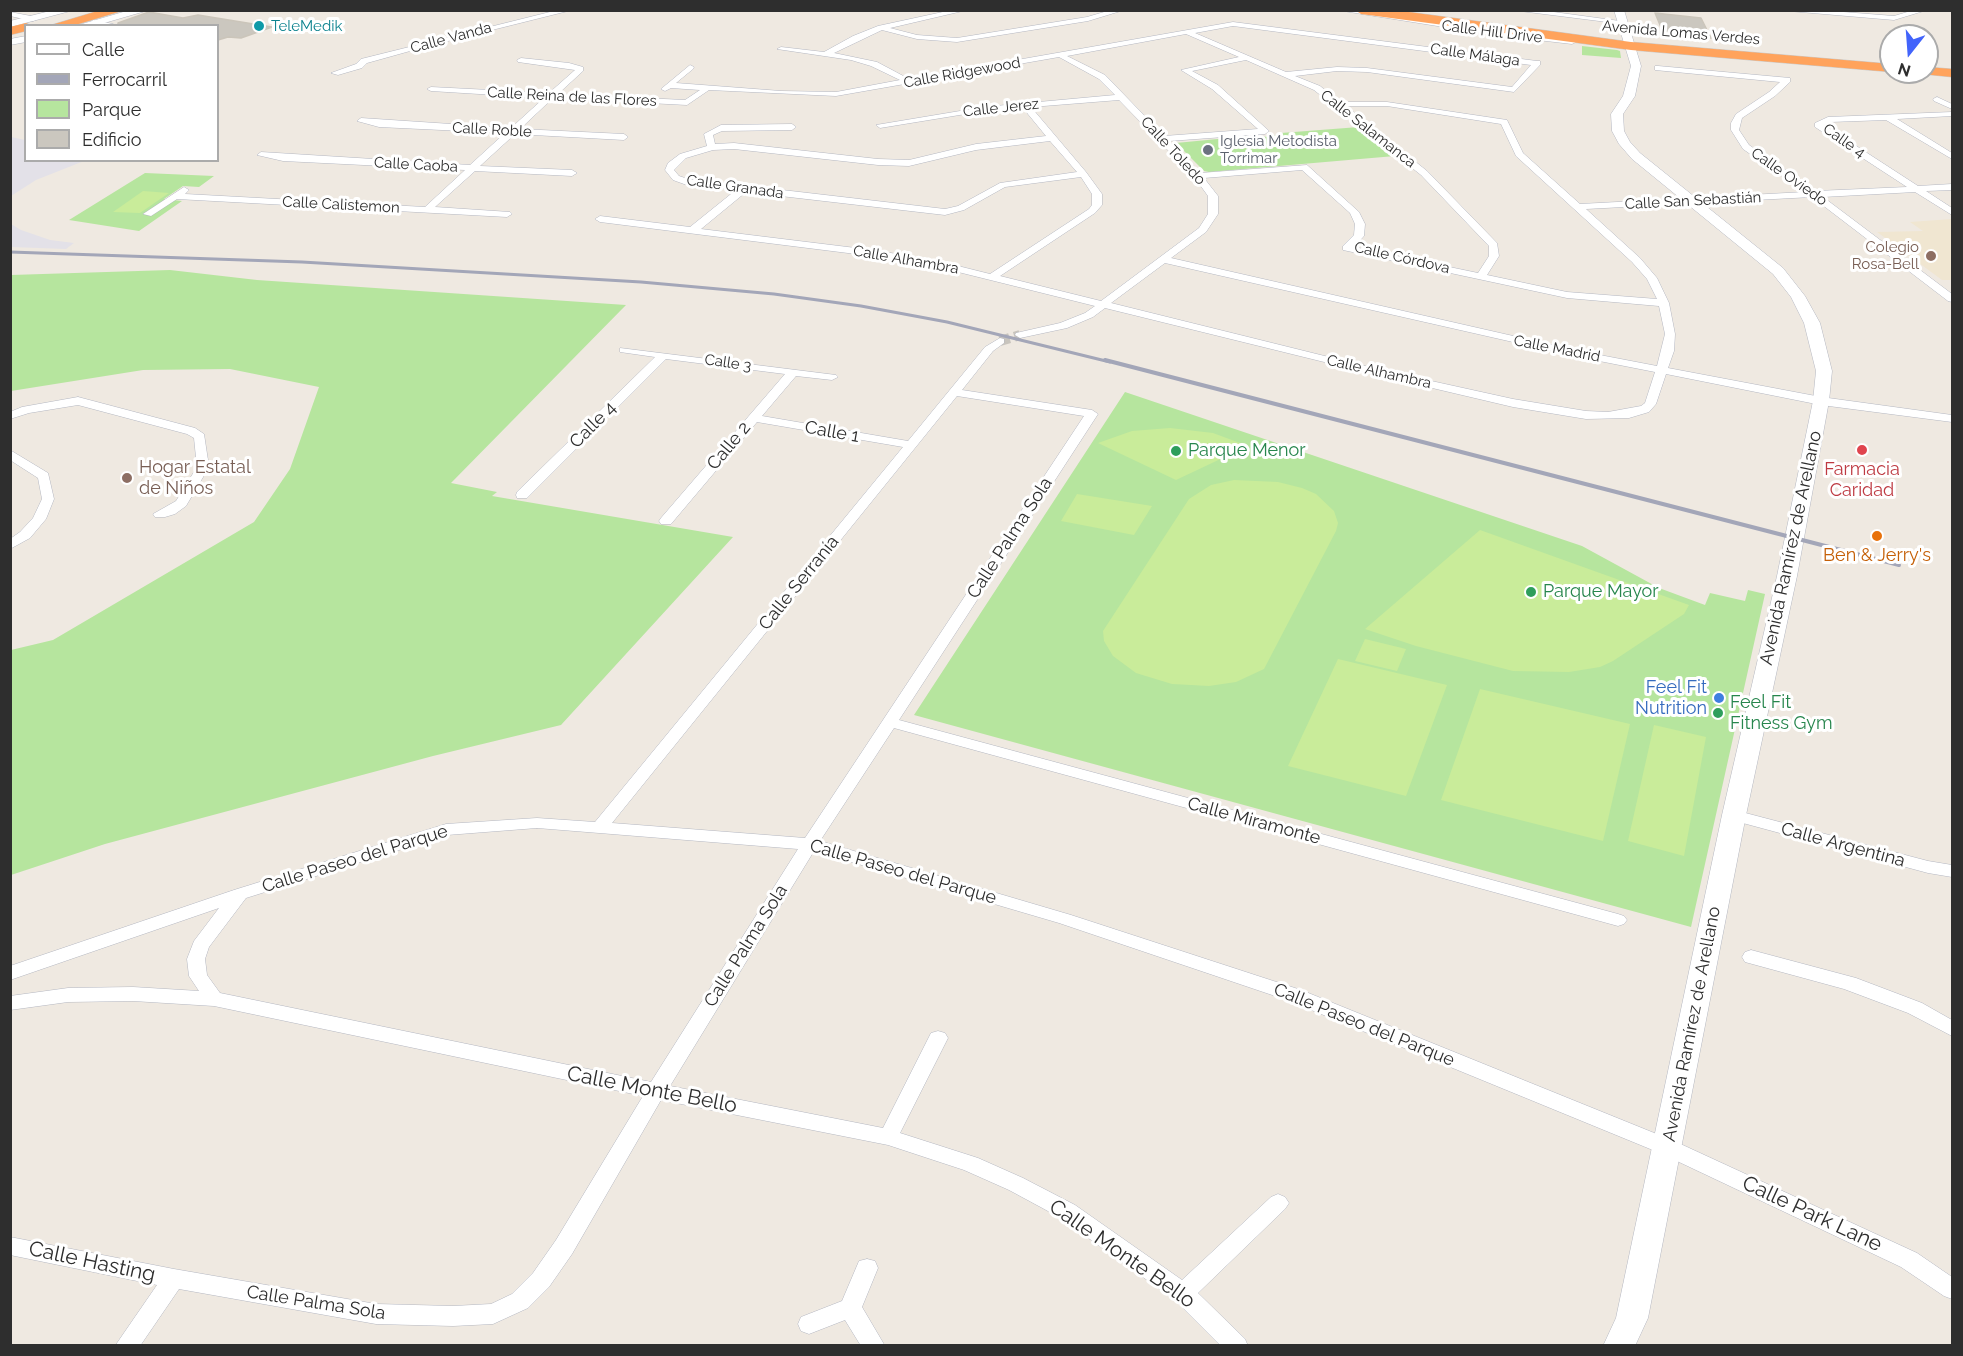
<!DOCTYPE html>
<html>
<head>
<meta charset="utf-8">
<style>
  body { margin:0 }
  #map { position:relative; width:1963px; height:1356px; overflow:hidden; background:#efe9e1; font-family:Raleway,sans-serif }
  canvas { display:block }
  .frame { position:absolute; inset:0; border:12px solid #2e2e2e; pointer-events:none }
  .legend { position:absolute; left:24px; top:24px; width:195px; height:138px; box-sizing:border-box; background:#fff; border:2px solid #ababab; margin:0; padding:8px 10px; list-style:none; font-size:18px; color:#2e2e2e }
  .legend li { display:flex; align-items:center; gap:12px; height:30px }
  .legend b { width:30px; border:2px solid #ababab }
  .north { position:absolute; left:1879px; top:24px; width:60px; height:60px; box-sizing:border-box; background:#fff; border:2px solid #ababab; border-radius:50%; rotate:197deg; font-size:16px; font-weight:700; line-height:24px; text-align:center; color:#2e2e2e }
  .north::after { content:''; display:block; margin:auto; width:21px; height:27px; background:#4264fb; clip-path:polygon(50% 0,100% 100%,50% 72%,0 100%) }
</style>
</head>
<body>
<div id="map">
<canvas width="1963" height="1356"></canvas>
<div class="frame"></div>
<ul class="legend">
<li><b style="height:8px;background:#fff"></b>Calle</li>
<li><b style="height:8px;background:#a3a6b8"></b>Ferrocarril</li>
<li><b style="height:16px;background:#b6e59e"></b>Parque</li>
<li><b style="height:16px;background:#cbc7bf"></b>Edificio</li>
</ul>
<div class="north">N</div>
</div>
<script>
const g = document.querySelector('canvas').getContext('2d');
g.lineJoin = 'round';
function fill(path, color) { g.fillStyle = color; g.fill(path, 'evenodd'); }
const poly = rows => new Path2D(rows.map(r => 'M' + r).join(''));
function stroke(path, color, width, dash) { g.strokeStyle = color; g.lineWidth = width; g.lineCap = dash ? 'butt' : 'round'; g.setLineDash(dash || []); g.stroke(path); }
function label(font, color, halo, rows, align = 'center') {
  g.font = font + ' Raleway,sans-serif'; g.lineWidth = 6; g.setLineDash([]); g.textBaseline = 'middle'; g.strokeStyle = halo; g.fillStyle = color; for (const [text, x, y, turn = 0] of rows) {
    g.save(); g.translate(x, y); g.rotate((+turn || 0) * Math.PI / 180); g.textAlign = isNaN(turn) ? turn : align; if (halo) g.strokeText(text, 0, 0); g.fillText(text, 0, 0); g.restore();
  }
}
fill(poly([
  [11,137,25,140,26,160,84,161,36,180,11,196],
  [11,224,21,230,50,240,74,243,66,249,11,247]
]), '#e3e1e8');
fill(poly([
  [1952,219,1952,280,1942,280,1877,232,1923,231,1910,222]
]), '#f0e6d1');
fill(poly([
  [1582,46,1617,50,1620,51,1621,58,1582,55],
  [1359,127,1395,156,1209,172,1204,171,1176,143,1249,136,1271,137,1281,133],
  [145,173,214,176,199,187,183,186,164,199,182,201,139,231,69,220],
  [170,270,257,280,626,305,451,483,497,492,492,496,733,537,561,725,433,756,105,844,11,875,11,650,53,640,254,522,290,469,319,387,230,369,143,370,11,391,11,275],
  [1125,392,1582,546,1659,588,1705,605,1710,593,1745,601,1748,590,1765,594,1691,927,914,715]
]), '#b6e59e');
fill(poly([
  [143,191,169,193,140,213,113,212],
  [1170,428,1213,433,1248,446,1176,480,1098,443,1132,431],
  [1234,480,1278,482,1302,488,1316,494,1334,511,1338,523,1336,531,1264,669,1236,682,1209,686,1172,684,1136,673,1113,656,1104,641,1103,631,1189,499,1211,485],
  [1077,494,1152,506,1134,535,1061,521],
  [1480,530,1689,605,1684,614,1613,661,1600,667,1569,672,1513,671,1416,646,1365,629],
  [1365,639,1406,649,1397,671,1355,661],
  [1338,659,1447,685,1406,796,1288,766],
  [1480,689,1630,724,1603,841,1441,800],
  [1654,725,1706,737,1684,856,1628,841]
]), '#c9ec9a');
const building = poly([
  [149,12,183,18,198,15,272,27,241,38,228,37,218,40,218,26,118,25,118,23,149,12],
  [1655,13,1701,18,1711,38,1665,37,1655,13]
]);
fill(building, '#cbc7bf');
stroke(building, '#cbc5ba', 1.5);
stroke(poly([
  [1000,341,1020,335]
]), '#c8c4bd', 10, [10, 5]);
const street = poly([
  [558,10,572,10,428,46,367,63,362,68,338,75,331,73,356,64,361,59,558,10],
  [952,10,967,10,890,28,917,35,957,38,1087,17,1111,10,1124,10,1088,21,957,42,917,39,882,30,834,53,877,62,909,79,1233,22,1537,61,1540,61,1540,65,1514,92,1367,72,1337,71,1295,76,1320,86,1340,102,1387,102,1507,120,1523,153,1580,204,1805,192,1743,149,1731,130,1731,123,1736,114,1769,92,1780,82,1655,70,1655,66,1658,66,1790,78,1790,82,1775,96,1742,118,1739,130,1749,145,1816,191,1907,187,1815,127,1815,123,1828,117,1952,112,1952,116,1897,119,1952,153,1952,159,1886,120,1830,122,1824,125,1918,186,1952,184,1952,190,1926,191,1952,208,1952,215,1915,192,1823,197,1952,294,1952,302,1948,301,1812,197,1586,209,1640,258,1657,278,1669,303,1675,334,1674,351,1668,368,1821,397,1952,415,1952,422,1821,405,1666,374,1656,404,1649,412,1629,418,1586,419,1513,407,1377,375,1105,308,1093,317,1067,328,1020,338,1015,335,1016,333,1060,323,1085,313,1095,306,934,266,872,256,600,222,595,219,600,216,690,227,736,190,684,184,673,180,665,170,668,163,680,154,707,146,704,134,721,125,792,124,796,127,792,130,722,131,713,135,715,144,734,143,878,159,909,160,976,144,1046,136,1023,108,984,111,880,128,876,125,984,107,1115,95,1099,79,1059,57,836,96,709,90,687,105,553,98,520,129,624,134,628,137,624,140,515,134,480,166,572,170,577,173,572,176,475,171,435,207,510,212,512,214,507,217,177,199,151,216,143,214,184,187,189,190,185,194,425,207,465,170,283,161,257,155,261,152,470,165,505,133,379,127,357,121,361,118,511,128,544,98,431,91,427,89,431,87,549,93,575,70,518,62,517,60,521,58,569,63,583,67,583,71,558,94,685,100,700,90,671,88,665,91,661,89,690,65,694,67,693,69,676,83,781,91,836,92,900,80,871,66,851,60,777,49,781,47,824,52,853,36,878,26,952,10],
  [1233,26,1531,65,1512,87,1367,68,1337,67,1286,72,1195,33,1233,26],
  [1186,34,1239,57,1181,70,1212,89,1258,129,1164,136,1105,75,1067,56,1186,34],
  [1246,60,1314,90,1421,175,1489,246,1489,256,1478,273,1354,247,1364,236,1365,224,1359,212,1307,165,1200,173,1169,141,1265,134,1269,131,1218,85,1192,71,1246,60],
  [1119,100,1195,178,1208,196,1208,214,1199,228,1101,301,1000,276,1095,213,1102,205,1102,194,1086,172,1031,107,1119,100],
  [1346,106,1387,106,1501,124,1516,156,1632,262,1647,279,1657,299,1567,292,1487,275,1499,256,1497,243,1427,171,1346,106],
  [1050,141,1077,172,1000,183,958,206,945,209,688,179,679,176,674,170,686,158,713,150,734,149,878,165,909,166,976,150,1050,141],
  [1302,170,1350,213,1355,224,1354,235,1343,246,1343,250,1567,298,1659,306,1665,334,1657,366,1579,351,1171,258,1206,232,1218,214,1218,196,1204,178,1302,170],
  [1081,177,1092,194,1092,205,1089,209,990,274,934,260,872,250,701,229,746,192,945,215,964,210,1005,187,1081,177],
  [1165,263,1579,357,1655,372,1645,403,1641,406,1608,412,1586,411,1513,399,1377,369,1111,303,1165,263],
  [1337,10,1358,10,1576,42,1572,44,1494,35,1337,10],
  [1512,10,1539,10,1627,22,1623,24,1512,10],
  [1777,10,1818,10,1894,16,1914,10,1927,10,1894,20,1777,10],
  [10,12,36,17,37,19,33,21,10,16,10,12],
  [93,20,113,24,116,26,90,24,93,20],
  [1937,97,1952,104,1952,109,1934,101,1933,99,1937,97],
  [1000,338,1004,339,1004,343,993,351,962,390,1092,410,1098,414,899,720,1618,914,1624,916,1627,920,1624,924,1618,926,894,728,820,841,1071,915,1301,990,1674,1141,1917,1253,1952,1277,1952,1299,1944,1296,1901,1267,1660,1153,1287,1000,1059,923,814,851,670,1086,883,1128,931,1033,938,1031,945,1033,948,1038,900,1133,978,1158,1023,1178,1075,1205,1182,1280,1271,1197,1278,1194,1285,1197,1289,1203,1285,1209,1198,1293,1245,1339,1248,1346,1221,1346,1175,1300,1059,1217,1009,1190,964,1170,888,1145,661,1100,572,1254,549,1287,528,1308,493,1324,453,1326,376,1324,179,1289,140,1346,115,1346,157,1285,10,1255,10,1237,174,1269,376,1304,453,1306,491,1304,512,1294,533,1273,556,1240,643,1096,214,1006,133,1001,68,1002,10,1010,10,996,68,988,133,987,199,991,189,976,187,959,194,941,219,908,10,980,10,966,234,890,446,824,537,818,595,822,903,447,757,422,671,524,661,524,659,521,661,518,785,374,666,359,527,498,517,498,516,495,517,492,655,357,620,352,620,348,836,375,838,377,832,380,796,376,762,416,908,441,985,347,1000,338],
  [957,396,1084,416,805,838,612,823,957,396],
  [537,828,798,849,651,1082,220,993,207,975,205,959,209,947,246,898,447,835,537,828],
  [78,397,195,428,204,434,209,467,186,506,175,514,165,517,155,517,153,514,176,501,197,467,194,438,187,434,78,405,29,413,10,419,10,412,22,407,78,397],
  [10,450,48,473,54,499,46,519,30,538,10,549,10,539,20,532,33,518,42,499,38,478,10,460,10,450],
  [1734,810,1928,861,1952,865,1952,877,1928,873,1728,819,1726,815,1728,811,1734,810],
  [1751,950,1856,978,1922,1003,1952,1020,1952,1036,1908,1013,1844,989,1745,962,1742,957,1745,952,1751,950],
  [867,1259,875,1261,878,1268,862,1307,885,1346,861,1346,845,1320,809,1334,801,1331,798,1324,801,1317,842,1301,859,1261,867,1259]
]);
const secondary = poly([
  [54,10,74,10,10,27,10,21,54,10],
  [130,10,149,10,94,26,75,26,130,10],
  [1614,10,1624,10,1641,66,1635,96,1623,114,1624,131,1630,142,1640,153,1783,268,1805,296,1820,323,1832,371,1829,401,1797,576,1746,815,1648,1318,1635,1346,1603,1346,1616,1318,1722,815,1777,576,1813,401,1816,371,1804,323,1791,297,1773,274,1632,159,1619,144,1612,131,1611,114,1623,96,1631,66,1614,10],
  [26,36,26,42,10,45,10,39,26,36]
]);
const highway = poly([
  [101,10,125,10,72,26,48,26,101,10],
  [1355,10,1394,10,1631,42,1891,64,1892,72,1631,50,1361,14,1355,10],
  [26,23,32,26,26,26,26,31,10,35,10,27,26,23],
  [1927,67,1952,69,1952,77,1922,74,1921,72,1927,72,1927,67]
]);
stroke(street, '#b4b7c1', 1);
stroke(secondary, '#b4b7c1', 1);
stroke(highway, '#c9c9c9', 1);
fill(street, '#fff');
fill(secondary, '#fff');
fill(highway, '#ffa35c');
stroke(poly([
  [10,252,302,262,641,282,774,294,861,306,947,322,1110,362]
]), '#a3a6b8', 3);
stroke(poly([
  [1105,360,1899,565]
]), '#a3a6b8', 4);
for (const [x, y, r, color] of [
  [259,26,6,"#0f9aa8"],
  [1208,150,6,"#6b7280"],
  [1931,256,6,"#8d6e63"],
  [1862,450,6,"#e0444e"],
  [1176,451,6,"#2e9e5b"],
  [127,478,6,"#8d6e63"],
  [1877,536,6,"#e8710a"],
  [1531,592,6,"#2e9e5b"],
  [1719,698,6,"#3f7fe0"],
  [1718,713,6,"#2e9e5b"]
]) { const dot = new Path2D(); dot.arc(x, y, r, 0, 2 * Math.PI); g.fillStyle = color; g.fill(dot); stroke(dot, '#fff', 2); }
label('15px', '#0d838f', '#fff', [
  ["TeleMedik",271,26]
], 'left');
label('15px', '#2e2e2e', '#fff', [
  ["Calle Hill Drive",1492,32,7],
  ["Avenida Lomas Verdes",1681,33,5],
  ["Calle Vanda",451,38,-15],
  ["Calle Málaga",1475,55,8],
  ["Calle Ridgewood",962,73,-10],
  ["Calle Reina de las Flores",572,97,3],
  ["Calle Jerez",1001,108,-6],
  ["Calle Salamanca",1368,129,38],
  ["Calle Roble",492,130,3],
  ["Calle 4",1844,141,35],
  ["Calle Toledo",1173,151,47],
  ["Calle Caoba",416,165,3],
  ["Calle Oviedo",1789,177,35],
  ["Calle Granada",735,187,8],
  ["Calle San Sebastián",1693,201,-3],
  ["Calle Calistemon",341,205,3],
  ["Calle Córdova",1402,258,13],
  ["Calle Alhambra",906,260,10],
  ["Calle Madrid",1557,349,11],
  ["Calle 3",728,363,8],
  ["Calle Alhambra",1379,372,13]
]);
label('15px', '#5b616d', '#fff', [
  ["Iglesia Metodista",1220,141],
  ["Torrimar",1220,158]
], 'left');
label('15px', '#785e54', '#fff', [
  ["Colegio",1919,247],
  ["Rosa-Bell",1919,264]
], 'right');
label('18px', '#2e2e2e', '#fff', [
  ["Calle 4",593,425,-45],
  ["Calle 1",832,432,10],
  ["Calle 2",729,446,-50],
  ["Calle Palma Sola",1010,538,-57],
  ["Avenida Ramírez de Arellano",1791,548,-78],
  ["Calle Serranía",799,583,-51],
  ["Calle Miramonte",1254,821,15],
  ["Calle Argentina",1843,845,15],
  ["Calle Paseo del Parque",355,859,-17],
  ["Calle Paseo del Parque",903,872,16],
  ["Calle Palma Sola",746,946,-58],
  ["Avenida Ramírez de Arellano",1692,1024,-79],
  ["Calle Paseo del Parque",1364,1025,22],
  ["Calle Palma Sola",316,1303,9]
]);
label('18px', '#27864d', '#fff', [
  ["Parque Menor",1188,451],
  ["Parque Mayor",1543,592],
  ["Feel Fit",1730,703],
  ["Fitness Gym",1730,724]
], 'left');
label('18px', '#785e54', '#fff', [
  ["Hogar Estatal",139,468],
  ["de Niños",139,489]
], 'left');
label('18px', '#be3a42', '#fff', [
  ["Farmacia",1862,470],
  ["Caridad",1862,491]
]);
label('18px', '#c56008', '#fff', [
  ["Ben & Jerry's",1877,556]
]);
label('18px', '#366cbe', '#fff', [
  ["Feel Fit",1707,688],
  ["Nutrition",1707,709]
], 'right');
label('21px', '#2e2e2e', '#fff', [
  ["Calle Monte Bello",652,1090,11],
  ["Calle Park Lane",1812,1214,25],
  ["Calle Monte Bello",1122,1254,35],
  ["Calle Hasting",92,1262,12]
]);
</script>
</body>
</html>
